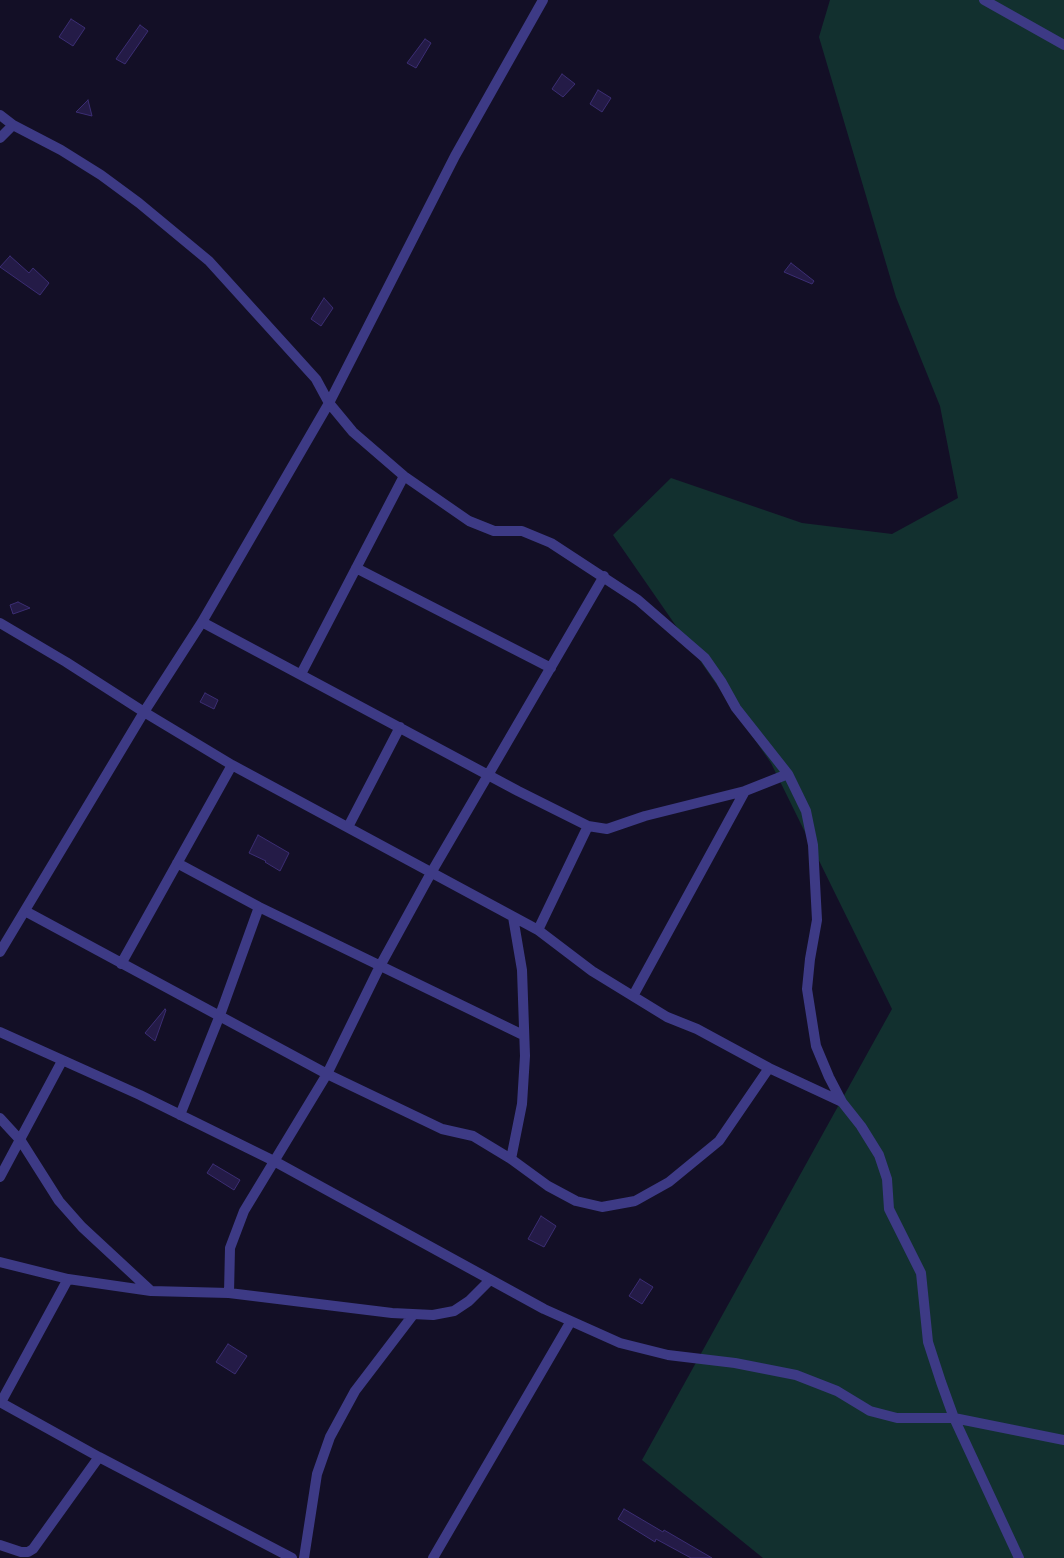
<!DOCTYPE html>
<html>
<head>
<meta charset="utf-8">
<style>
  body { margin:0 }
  canvas { display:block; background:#130f26 }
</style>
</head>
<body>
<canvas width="1064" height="1558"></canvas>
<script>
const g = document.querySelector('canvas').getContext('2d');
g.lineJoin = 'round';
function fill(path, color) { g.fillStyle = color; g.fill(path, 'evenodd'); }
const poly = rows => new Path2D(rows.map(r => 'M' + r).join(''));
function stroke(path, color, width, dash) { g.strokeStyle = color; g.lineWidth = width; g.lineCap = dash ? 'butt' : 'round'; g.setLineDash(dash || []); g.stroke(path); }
fill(poly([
  [830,0,1064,0,1064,1558,763,1558,642,1460,892,1009,771,763,613,535,671,478,802,523,892,534,958,498,940,406,896,297,819,37]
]), '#12302f');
const building = poly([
  [71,19,85,28,73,46,59,37,71,19],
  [140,25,148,31,125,64,116,59,140,25],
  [425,39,431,43,416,68,407,63,425,39],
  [562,74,575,84,563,97,552,89,562,74],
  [598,90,611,98,602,112,590,104,598,90],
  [88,100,92,116,76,112,88,100],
  [10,256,29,273,33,268,49,283,40,295,0,267,10,256],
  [791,263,814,281,812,284,784,272,791,263],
  [324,298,333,308,321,326,311,319,324,298],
  [18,602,30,608,13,614,10,605,18,602],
  [205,693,218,700,214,709,200,702,205,693],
  [258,835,289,853,280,871,265,862,266,861,249,853,258,835],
  [165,1009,166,1010,155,1041,145,1033,165,1009],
  [213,1164,240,1180,234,1190,207,1173,213,1164],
  [541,1216,556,1226,544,1247,528,1239,541,1216],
  [640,1279,653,1287,642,1304,629,1296,640,1279],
  [228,1344,247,1356,235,1374,216,1362,228,1344],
  [624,1509,663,1532,664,1530,712,1558,691,1558,656,1539,655,1542,618,1519,624,1509]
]);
fill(building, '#241b47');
stroke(building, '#3b2d73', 1);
stroke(poly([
  [984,0,1064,45],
  [0,115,13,125,61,150,101,175,139,203,209,261,316,379,329,403,353,432,404,476,469,521,494,531,522,531,551,543,638,600,705,658,721,681,736,708,788,774,806,811,813,845,817,920,810,959,807,989,816,1046,829,1077,842,1102,861,1126,879,1155,887,1179,889,1209,921,1273,928,1342,941,1382,954,1418,1019,1558],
  [0,138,13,125],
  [356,568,551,668],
  [202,622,518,791,588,826,607,829,645,816,745,791,788,774],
  [0,623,66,662,144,712,232,765,538,930,592,971,667,1017,697,1029,769,1068,842,1102],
  [301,674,404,476],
  [348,827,400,727],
  [177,863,259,907,523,1035],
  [25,911,327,1074,442,1129,473,1136,511,1159,548,1186,576,1201,602,1207,635,1201,669,1182,719,1141,769,1068],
  [538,930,588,826],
  [0,952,144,712,202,622,329,403,455,156,543,0],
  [121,964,232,765],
  [633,996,745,791],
  [0,1032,140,1095,274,1161,544,1309,620,1343,668,1355,735,1363,796,1375,837,1391,870,1411,897,1418,954,1418,1064,1440],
  [180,1115,220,1015,259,907],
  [0,1118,21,1141,59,1201,82,1227,151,1291],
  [511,1159,522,1104,525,1056,522,970,513,917],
  [0,1177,62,1061],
  [0,1262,68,1279,151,1291,229,1293,392,1313,433,1315,454,1311,469,1301,490,1280],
  [229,1293,230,1248,244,1211,327,1074,380,966,431,873,604,576],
  [0,1402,99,1457,292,1558],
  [1,1402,68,1279],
  [0,1545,21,1552,28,1552,33,1549,99,1457],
  [304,1558,317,1474,330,1437,355,1391,413,1315],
  [433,1558,571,1321]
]), '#3d3a85', 10);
</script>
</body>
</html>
